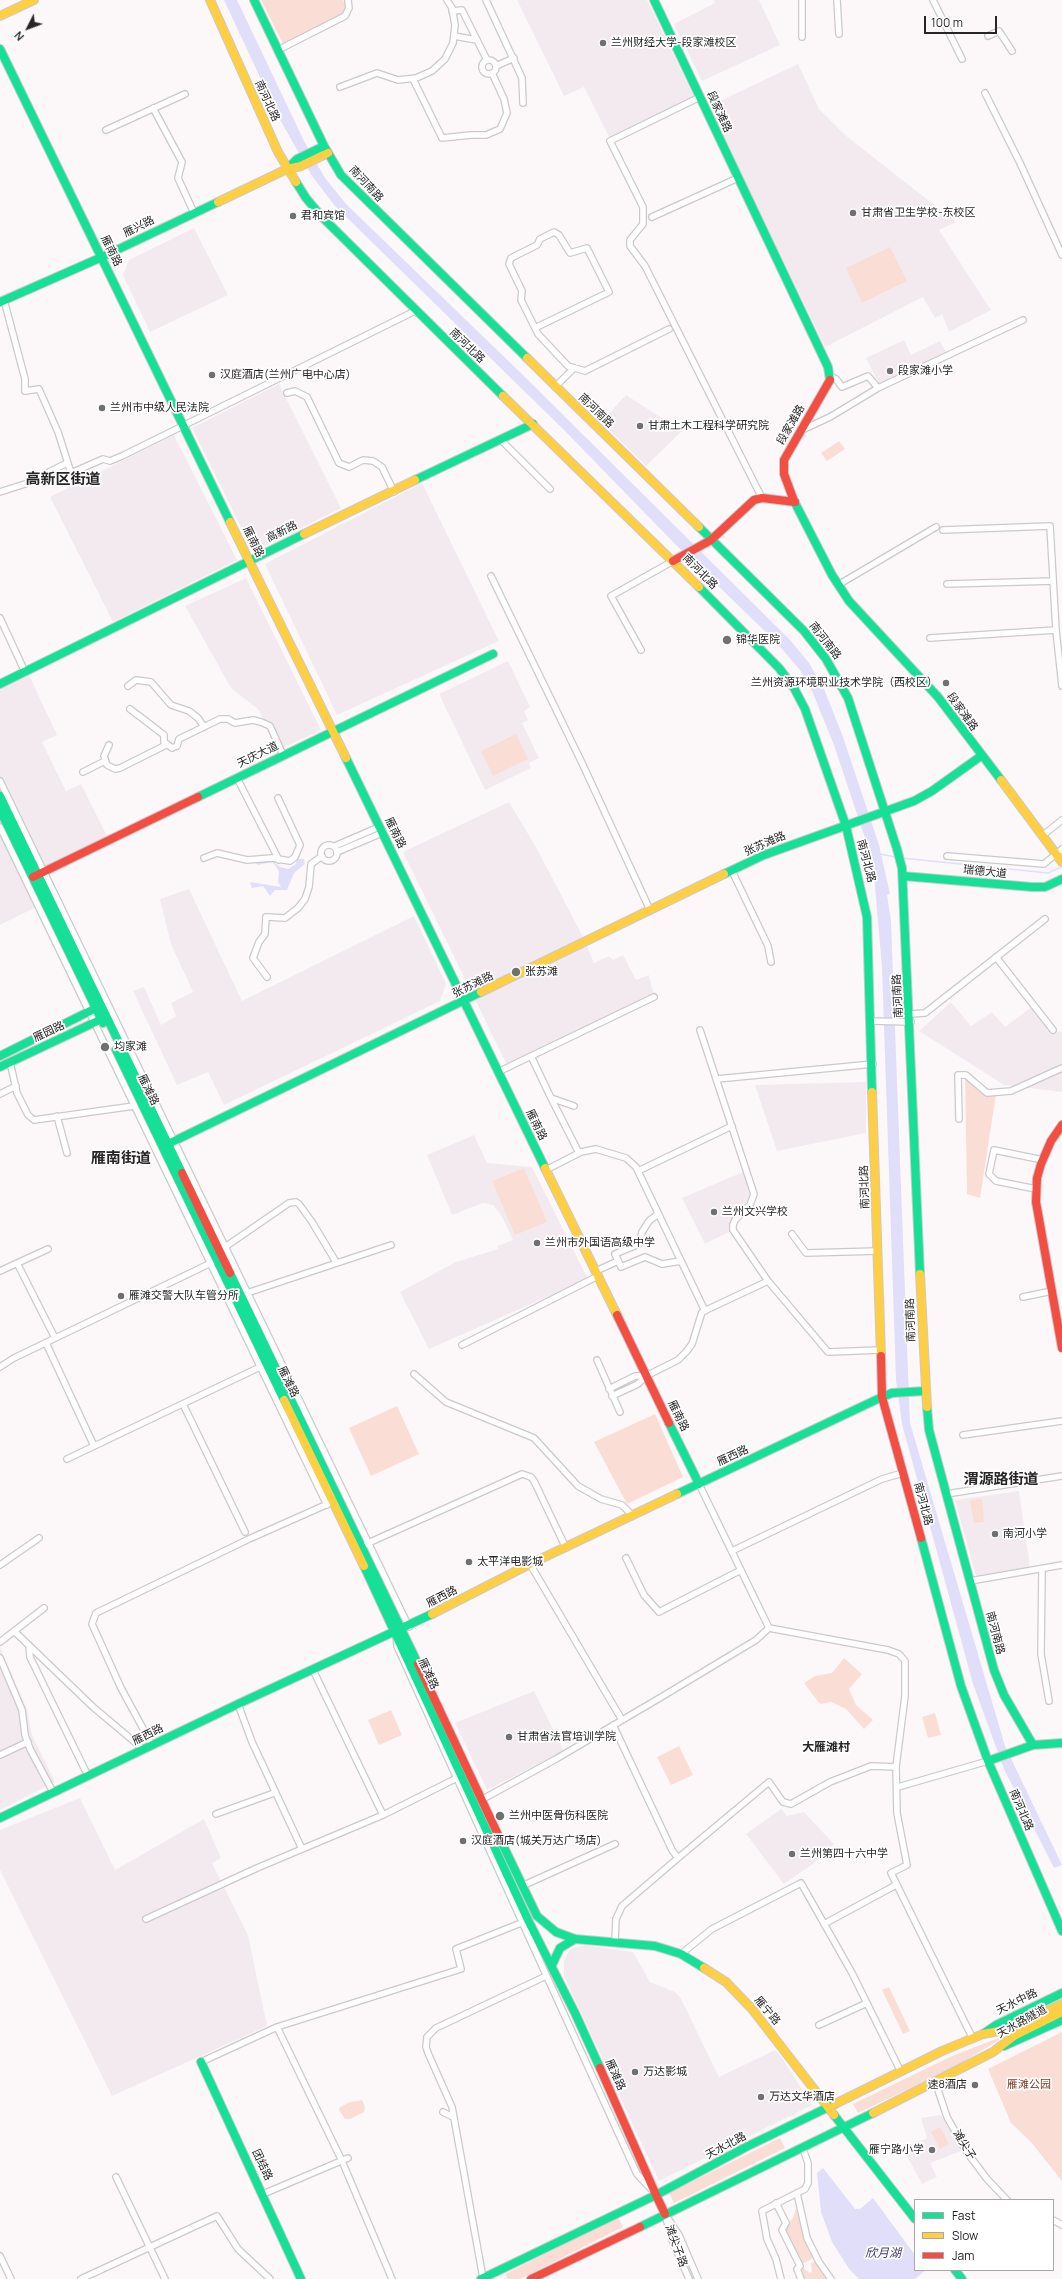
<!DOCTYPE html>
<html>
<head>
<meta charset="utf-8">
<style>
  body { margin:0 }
  #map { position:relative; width:1062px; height:2279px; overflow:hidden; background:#fcf8fa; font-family:Manrope,sans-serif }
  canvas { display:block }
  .legend { position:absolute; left:914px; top:2199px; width:140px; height:72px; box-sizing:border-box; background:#fff; border:1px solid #a9a8a8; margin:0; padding:5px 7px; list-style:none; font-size:12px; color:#272526 }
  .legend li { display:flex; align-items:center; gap:8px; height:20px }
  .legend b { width:20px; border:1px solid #a9a8a8 }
  .north { position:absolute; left:8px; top:8px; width:40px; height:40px; -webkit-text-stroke:3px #fff; paint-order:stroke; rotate:228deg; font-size:11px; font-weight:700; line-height:16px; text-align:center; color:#272526 }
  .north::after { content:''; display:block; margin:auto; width:14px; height:18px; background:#272526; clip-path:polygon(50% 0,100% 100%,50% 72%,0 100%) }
  .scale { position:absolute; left:924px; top:16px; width:73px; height:18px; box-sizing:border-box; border:2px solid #272526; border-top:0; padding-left:5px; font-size:12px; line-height:14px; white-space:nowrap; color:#272526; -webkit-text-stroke:3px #fff; paint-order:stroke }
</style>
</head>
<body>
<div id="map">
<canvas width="1062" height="2279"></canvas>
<ul class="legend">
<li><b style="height:5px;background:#16e098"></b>Fast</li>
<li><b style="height:5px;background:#ffcf43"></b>Slow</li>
<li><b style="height:5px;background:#f24e42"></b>Jam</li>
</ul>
<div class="north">N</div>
<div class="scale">100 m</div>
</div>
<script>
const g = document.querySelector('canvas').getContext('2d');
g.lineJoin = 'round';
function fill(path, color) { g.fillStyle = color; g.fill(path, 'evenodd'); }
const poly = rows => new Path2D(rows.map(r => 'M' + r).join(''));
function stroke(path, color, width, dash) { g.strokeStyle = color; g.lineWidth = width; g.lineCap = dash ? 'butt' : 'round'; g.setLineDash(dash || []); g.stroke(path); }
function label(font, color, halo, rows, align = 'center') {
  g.font = font + ' Manrope,"Noto Sans SC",sans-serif'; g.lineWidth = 3.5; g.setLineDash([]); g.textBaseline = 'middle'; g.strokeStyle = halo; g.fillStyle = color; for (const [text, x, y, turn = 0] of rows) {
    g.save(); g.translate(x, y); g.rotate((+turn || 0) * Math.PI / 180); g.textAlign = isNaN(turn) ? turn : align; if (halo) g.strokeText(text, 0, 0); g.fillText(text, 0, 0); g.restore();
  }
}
fill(poly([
  [517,0,647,0,694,97,609,137,584,87,564,96],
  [714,0,759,0,780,45,702,81,674,24,715,3],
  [798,64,819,109,845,135,956,222,939,230,991,310,949,332,942,314,935,318,923,297,825,347,709,106],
  [194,228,228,295,150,332,123,275,129,260],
  [904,340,911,355,940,341,946,352,879,384,866,358],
  [279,384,341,508,265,546,247,539,192,428],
  [626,395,682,431,646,466,601,422],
  [174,435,237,560,113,622,50,497],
  [422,483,499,641,337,715,265,564],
  [246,578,321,730,276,751,259,710,231,688,185,606],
  [508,661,530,707,524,711,528,720,522,723,539,758,529,763,531,768,485,790,439,694],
  [29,675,57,735,42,742,66,791,81,784,109,840,37,875,0,796,0,687],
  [509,802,536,847,582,935,594,963,609,956,613,960,623,955,636,980,649,975,654,997,509,1069,403,852],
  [0,832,36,907,0,925],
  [189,889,242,1001,414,916,446,984,440,1001,224,1105,208,1072,177,1085,133,991,144,987,161,1025,176,1016,171,1003,193,992,171,944,160,899],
  [951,1002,971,1026,992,1012,1005,1027,1037,1003,1058,1032,1062,1031,1062,1092,1004,1085,919,1031],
  [866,1082,866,1133,777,1151,755,1085],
  [474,1135,487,1163,532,1167,588,1279,429,1349,400,1292,456,1262,498,1249,497,1246,513,1240,502,1217,493,1205,483,1203,452,1215,427,1155],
  [743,1172,750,1194,746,1204,732,1220,731,1231,705,1244,682,1198],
  [1019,1491,1030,1567,976,1576,955,1500],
  [0,1647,27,1709,32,1735,55,1782,0,1810],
  [534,1691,564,1751,487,1790,455,1723],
  [80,1798,115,1870,204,1819,221,1858,212,1863,248,1935,267,2026,112,2096,0,1870,0,1830],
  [781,1809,787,1816,804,1812,834,1844,813,1864,784,1884,746,1834],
  [585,1945,633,1952,650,1982,675,1992,680,1997,719,2077,775,2050,782,2058,812,2105,659,2181,564,1976,564,1960,570,1949],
  [941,2115,961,2151,930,2163,937,2177,922,2184,903,2149,927,2138,921,2118]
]), '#f3eaef');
fill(poly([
  [261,0,343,0,351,15,285,48],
  [890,247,907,281,862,303,846,268],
  [839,441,845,449,827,461,821,453],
  [516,734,528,759,493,776,481,751],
  [965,1077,986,1091,996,1094,980,1198,967,1194],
  [524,1168,547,1222,515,1235,492,1181],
  [397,1406,419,1454,371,1476,349,1428],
  [655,1414,683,1477,627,1504,594,1442],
  [982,1499,984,1522,974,1523,970,1500],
  [844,1658,862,1674,849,1689,856,1705,873,1720,864,1729,846,1709,831,1702,820,1704,804,1683,815,1676,832,1673],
  [391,1710,402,1735,379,1745,368,1720],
  [935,1713,941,1735,928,1738,922,1717],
  [679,1746,693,1775,671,1785,657,1757],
  [889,1987,910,2031,903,2034,882,1990],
  [1062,2032,1062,2181,1031,2142,1011,2123,988,2069],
  [1009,2034,953,2068,858,2113,853,2104,952,2056],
  [362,2100,365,2107,364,2112,350,2119,345,2119,339,2110,340,2107,350,2102],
  [940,2127,949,2144,940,2149,931,2132],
  [780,2138,785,2148,674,2203,669,2193],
  [796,2208,803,2232,813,2256,812,2259,802,2264,784,2228,793,2218],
  [618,2217,623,2227,520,2279,508,2279,505,2274],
  [815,2262,816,2262,829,2279,803,2279,799,2269,802,2267,810,2273,812,2271,811,2263]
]), '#faded6');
fill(poly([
  [224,0,237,0,304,141,325,178,346,204,526,378,791,641,809,663,824,689,843,737,879,845,890,894,887,895,891,921,892,950,910,1423,1005,1746,1062,1865,1054,1868,1004,1769,973,1684,902,1424,896,1380,882,967,874,875,869,850,834,745,812,691,800,670,776,642,673,542,566,432,335,206,312,176,279,118],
  [296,859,304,859,305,864,294,873,287,890,275,890,270,896,263,886,252,888,250,882,281,887,278,882,279,871,275,865,272,862,258,865,255,862,257,861,274,862,280,867,288,869,296,864],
  [823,2168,855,2209,860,2209,873,2198,915,2255,915,2270,926,2270,915,2279,859,2279,849,2269,832,2242,821,2212,817,2173]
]), '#e1def9');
stroke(poly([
  [880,854,896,857],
  [902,858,1048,873,1062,867]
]), '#e1def9', 1.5);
const street = poly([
  [486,0,522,78,523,103],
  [837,0,839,34],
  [933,0,962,59],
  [452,11,462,10,487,60],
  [454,36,477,40],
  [988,36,999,31,1012,51],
  [802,37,802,0],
  [278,50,345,16,349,8,348,0],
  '482 67a7 7 0 1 1 14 0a7 7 0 1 1-14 0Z',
  [496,66,514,58],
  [413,79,442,138,471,135,486,135,500,129,507,113,504,99,492,73],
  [340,87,377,73,398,80,416,78,432,71,445,59,453,43,455,25,452,8,447,0],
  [985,93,1020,163,1062,255],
  [700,97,610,141,643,207,643,224,630,240,630,246,645,266,762,498],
  [153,108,182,162,178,178,194,213],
  [106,130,185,94],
  [652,217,738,178],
  [4,300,25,379,25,391,39,389,58,432,71,473,103,459,110,461,122,456,415,311],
  [535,328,609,292,587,248,570,253,559,235,554,232,540,239,537,245,511,258,509,264,522,291,521,300,538,334,568,366,585,371,669,329],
  [829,375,836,379,842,387,868,376,878,388],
  [555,387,574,368],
  [287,393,295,391,307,397,339,463,349,467,363,460,373,461,382,467,394,492],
  [802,430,830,417,878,388,1023,320],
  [501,440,550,489],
  [0,492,25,484,67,463],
  [943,530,1050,526,1056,630,1062,686],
  [491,576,582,763,650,910],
  [947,584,1053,581],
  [838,585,936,527],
  [0,618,25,672],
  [930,638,1056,630],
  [641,650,611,596,673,561],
  [128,686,136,680,151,682,171,705,189,711,198,718,204,727],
  [130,709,164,735,164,742,172,748,177,746,179,739,220,719,228,719,235,723,253,720,261,722,270,726,283,755],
  [109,745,104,756,107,765,115,769,120,768,166,745],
  [83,772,105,761],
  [237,778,279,860],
  [0,781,409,1627],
  [0,827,327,1505],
  [1042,836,1062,820],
  '321 853a8 8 0 1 1 16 0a8 8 0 1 1-16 0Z',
  [335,846,379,827],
  [337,852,382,833],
  [947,856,1044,864,1062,849],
  [204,858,217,853,247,860,272,858,290,861,295,857,300,845,278,798],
  [732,871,768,946,771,962],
  [996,957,1053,1030],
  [267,977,253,958,259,942,265,934,266,917,285,918,298,908,305,899,309,887,311,864,322,856],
  [910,1014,925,1013,1045,919],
  [871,1021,911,1022],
  [700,1030,754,1194,750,1205,735,1220,733,1225,733,1230,768,1281],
  [531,1056,551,1098,574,1106],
  [10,1062,17,1093,28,1115,34,1120,134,1106],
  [498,1072,654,997],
  [717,1079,873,1064],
  [0,1094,16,1086],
  [551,1098,579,1153],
  [57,1116,67,1153],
  [959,1119,958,1075,966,1075,987,1093,1011,1091,1062,1068],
  [546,1170,581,1152,596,1149,626,1158,636,1167,705,1311],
  [638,1171,732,1126],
  [1036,1189,996,1181,989,1174,994,1150,1043,1160],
  [658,1214,649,1221,642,1232,639,1244,615,1254,621,1267,645,1257,662,1264,681,1261],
  [792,1234,806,1253,878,1251],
  [225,1247,289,1203,296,1202,299,1204,312,1222,336,1262],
  [17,1263,55,1338],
  [0,1271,48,1249],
  [596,1271,618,1261],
  [247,1293,391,1245],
  [1023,1297,1052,1291],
  [46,1343,94,1446],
  [462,1345,598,1276],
  [597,1360,620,1412],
  [0,1367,14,1358,213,1262],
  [414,1374,446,1402,534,1438,578,1486,601,1499,622,1505,633,1516],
  [646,1376,678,1360,686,1352,692,1344,702,1312,768,1281,828,1352,881,1350],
  [609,1389,635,1376,646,1376,638,1384,612,1396],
  [183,1404,245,1532],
  [963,1435,1062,1421],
  [67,1459,260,1367],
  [699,1484,769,1628],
  [946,1494,1062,1476],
  [366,1544,522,1474,531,1477,534,1481,566,1548],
  [732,1551,882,1479,903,1473],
  [626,1558,644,1595,659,1612,741,1570],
  [530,1564,622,1720],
  [0,1565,39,1538],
  [1042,1569,1041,1654,1049,1701],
  [970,1581,1062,1565],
  [769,1628,888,1650,899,1654,905,1661,905,1696,896,1767,897,1813,907,1865,891,1873,973,2039],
  [14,1631,93,1707,143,1749],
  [396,1635,397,1646,543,1968,637,2174,651,2189],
  [0,1642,44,1608],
  [29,1645,30,1657,88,1776],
  [0,1658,22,1710,25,1735,30,1749,53,1792],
  [313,1670,383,1815],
  [238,1704,252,1742,302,1849],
  [613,1725,672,1850,678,1858,769,1782,783,1802,791,1804,830,1782,871,1766,896,1767],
  [152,1745,121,1688,92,1624,96,1613,249,1539,330,1503],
  [0,1755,28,1742],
  [898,1787,988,1761],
  [481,1800,556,1759,658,1699,756,1640,769,1628],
  [216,1814,274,1793],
  [522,1886,615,1844],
  [146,1919,257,1868,383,1815,459,1777],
  [824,1924,896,1885],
  [615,1941,616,1919,622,1906,678,1858],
  [681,1954,712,1929,801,1883,852,1973,901,2072],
  [819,2025,867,2003],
  [277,2027,342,2161,392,2279],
  [201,2062,277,2027,461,1969,456,1949,526,1921],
  [935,2081,947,2117,966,2151,987,2179,1007,2200],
  [443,2112,453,2117],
  [116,2177,165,2279],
  [797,2193,807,2238,819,2262,831,2279],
  [263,2194,348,2158],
  [776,2203,786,2223,782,2230,800,2266,797,2269,801,2279],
  [665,2214,679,2235,698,2279],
  [666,2218,672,2240,689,2279],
  [1053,2220,1062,2225],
  [0,2256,11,2279],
  [483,2278,452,2107,428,2053,426,2047,427,2037,436,2028,546,1976],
  [81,2279,217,2216,238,2249,270,2279],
  [781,2279,776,2259,767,2239,762,2211,805,2189,808,2183,808,2163,803,2149]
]);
const fast = poly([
  [254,0,324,146,341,175,527,358],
  [654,0,828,367,830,380],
  [0,49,230,522],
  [287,169,297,159,324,146],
  [296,182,306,198,322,217,503,396],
  [0,302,102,257,218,202],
  [415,480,533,424],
  [794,501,832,575,849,601,938,697,1001,780],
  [699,527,804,631,826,659,848,698,897,849],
  [699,587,779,668,794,688,805,709,846,826,867,917,872,1092],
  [0,684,304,534],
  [346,758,545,1168],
  [0,796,182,1173],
  [198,797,493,654],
  [0,810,103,1023],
  [902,868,920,1274],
  [724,874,764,855,914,801,932,791,981,756],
  [903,876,1032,887,1045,887,1062,879],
  [116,1050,284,1400],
  [0,1056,100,1006],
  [0,1067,106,1017],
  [164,1146,481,992],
  [230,1273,418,1664],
  [927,1407,929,1430,994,1670,1004,1695,1033,1745],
  [669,1423,699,1484],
  [677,1494,882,1397,892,1393,925,1391],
  [921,1538,961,1686,988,1761,1062,1931],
  [364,1566,528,1920,575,2013,600,2068],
  [988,1761,1033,1745,1062,1743],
  [0,1818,238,1704,432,1614],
  [500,1839,537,1916,556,1932,575,1939,655,1946,681,1954,704,1968],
  [552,1965,560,1948,575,1939],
  [983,2034,996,2025,1062,1993],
  [1004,2046,1062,2020],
  [201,2062,301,2279],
  [834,2115,915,2219],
  [640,2227,873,2113],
  [955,2270,962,2279],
  [481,2279,656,2195,746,2147,835,2104]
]);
const slow = poly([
  [210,0,278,152,296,182],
  [0,16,34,0],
  [218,202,287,169,301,166,328,153],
  [527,358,699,527],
  [503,396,699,587],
  [230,522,346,758],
  [304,534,415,480],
  [1001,780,1062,862],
  [481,992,724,874],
  [872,1092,881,1356],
  [545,1168,617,1315],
  [920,1274,927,1407],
  [284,1400,364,1566],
  [432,1614,530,1564,677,1494],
  [704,1968,726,1982,752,2009,834,2115],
  [835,2104,942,2051,983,2034,1010,2029,1062,2004],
  [873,2113,993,2052,1014,2036,1062,2012]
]);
const jam = poly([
  [794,501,784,474,784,460,830,380],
  [673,561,711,540,754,500,762,498,795,502],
  [33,877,198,797],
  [1062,1125,1051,1141,1041,1164,1037,1178,1036,1202,1062,1348],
  [182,1173,230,1273],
  [617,1315,669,1423],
  [881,1356,882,1397,921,1538],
  [418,1664,500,1839],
  [600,2068,656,2195],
  [656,2195,665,2214],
  [531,2279,640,2227]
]);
stroke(street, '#ccc9cb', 8);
stroke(fast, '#ccc9cb', 10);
stroke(slow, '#ccc9cb', 10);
stroke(jam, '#ccc9cb', 10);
stroke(street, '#fffefe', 5.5);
stroke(fast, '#16e098', 8);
stroke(slow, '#ffcf43', 8);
stroke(jam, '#f24e42', 8);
const fastBridge = poly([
  [897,849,902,868]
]);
stroke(fastBridge, '#ccc9cb', 10, []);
stroke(fastBridge, '#16e098', 8);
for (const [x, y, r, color] of [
  [603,43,4,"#726f70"],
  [853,213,4,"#726f70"],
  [293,216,4,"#726f70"],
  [890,371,4,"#726f70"],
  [212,375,4,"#726f70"],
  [102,408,4,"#726f70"],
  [640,426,4,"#726f70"],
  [727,640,5,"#726f70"],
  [946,683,4,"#726f70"],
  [516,972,5,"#726f70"],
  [105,1047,5,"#726f70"],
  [714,1212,4,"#726f70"],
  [537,1243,4,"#726f70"],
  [121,1296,4,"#726f70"],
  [995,1534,4,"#726f70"],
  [469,1562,4,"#726f70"],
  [509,1737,4,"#726f70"],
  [500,1816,5,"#726f70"],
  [463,1841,4,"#726f70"],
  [792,1854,4,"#726f70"],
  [635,2072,4,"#726f70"],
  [975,2085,4,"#726f70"],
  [761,2097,4,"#726f70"],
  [932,2150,4,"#726f70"]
]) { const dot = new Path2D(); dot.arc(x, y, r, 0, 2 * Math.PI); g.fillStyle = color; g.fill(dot); stroke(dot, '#fff', 1.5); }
label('11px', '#272526', '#fff', [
  ["兰州财经大学-段家滩校区",611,43],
  ["甘肃省卫生学校-东校区",861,213],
  ["君和宾馆",301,216],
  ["段家滩小学",898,371],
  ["汉庭酒店(兰州广电中心店)",220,375],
  ["兰州市中级人民法院",110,408],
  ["甘肃土木工程科学研究院",648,426],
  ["锦华医院",736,640],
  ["兰州资源环境职业技术学院（西校区）",938,683,"right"],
  ["张苏滩",525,972],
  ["均家滩",114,1047],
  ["兰州文兴学校",722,1212],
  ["兰州市外国语高级中学",545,1243],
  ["雁滩交警大队车管分所",129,1296],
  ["南河小学",1003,1534],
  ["太平洋电影城",477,1562],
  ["甘肃省法官培训学院",517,1737],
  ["兰州中医骨伤科医院",509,1816],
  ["汉庭酒店(城关万达广场店)",471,1841],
  ["兰州第四十六中学",800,1854],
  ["万达影城",643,2072],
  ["速8酒店",967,2085,"right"],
  ["万达文华酒店",769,2097],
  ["雁宁路小学",924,2150,"right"]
], 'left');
label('11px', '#272526', '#fff', [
  ["南河北路",267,101,65],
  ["段家滩路",719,112,65],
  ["南河南路",366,184,47],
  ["雁兴路",139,227,-26],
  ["雁南路",111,251,64],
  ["南河北路",467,346,44],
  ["南河南路",596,411,44],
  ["段家滩路",791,425,-60],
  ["高新路",282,532,-26],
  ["雁南路",253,542,64],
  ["南河北路",700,572,45],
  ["南河南路",825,641,52],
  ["段家滩路",962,712,54],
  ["天庆大道",258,755,-26],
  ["雁南路",395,833,64],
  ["张苏滩路",765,844,-23],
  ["南河北路",866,861,75],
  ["瑞德大道",985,872,6],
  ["张苏滩路",473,985,-26],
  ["南河南路",898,996,-93],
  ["雁园路",49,1032,-25],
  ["雁滩路",148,1090,64],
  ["雁南路",536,1125,64],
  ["南河北路",865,1187,-92],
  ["南河南路",911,1320,-92],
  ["雁滩路",288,1382,64],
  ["雁南路",678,1416,64],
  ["雁西路",733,1456,-25],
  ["南河北路",923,1504,75],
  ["雁西路",442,1597,-27],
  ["南河南路",995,1633,75],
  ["雁滩路",428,1674,65],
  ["雁西路",148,1735,-26],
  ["南河北路",1021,1810,67],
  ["天水中路",1017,2002,-26],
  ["雁宁路",767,2011,50],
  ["天水路隧道",1022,2022,-29],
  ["雁滩路",615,2075,66],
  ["滩尖子",964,2145,58],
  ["天水北路",726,2146,-28],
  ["团结路",262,2165,65],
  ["滩尖子路",676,2246,70]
]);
label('11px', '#7a3b26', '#fff', [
  ["雁滩公园",1029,2085]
]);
label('bold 12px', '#272526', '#fff', [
  ["大雁滩村",826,1748]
]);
label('italic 12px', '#463d75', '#fff', [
  ["欣月湖",883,2254]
]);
label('bold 15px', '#272526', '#fff', [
  ["高新区街道",63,480],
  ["雁南街道",121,1159],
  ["渭源路街道",1001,1480]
]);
</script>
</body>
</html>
